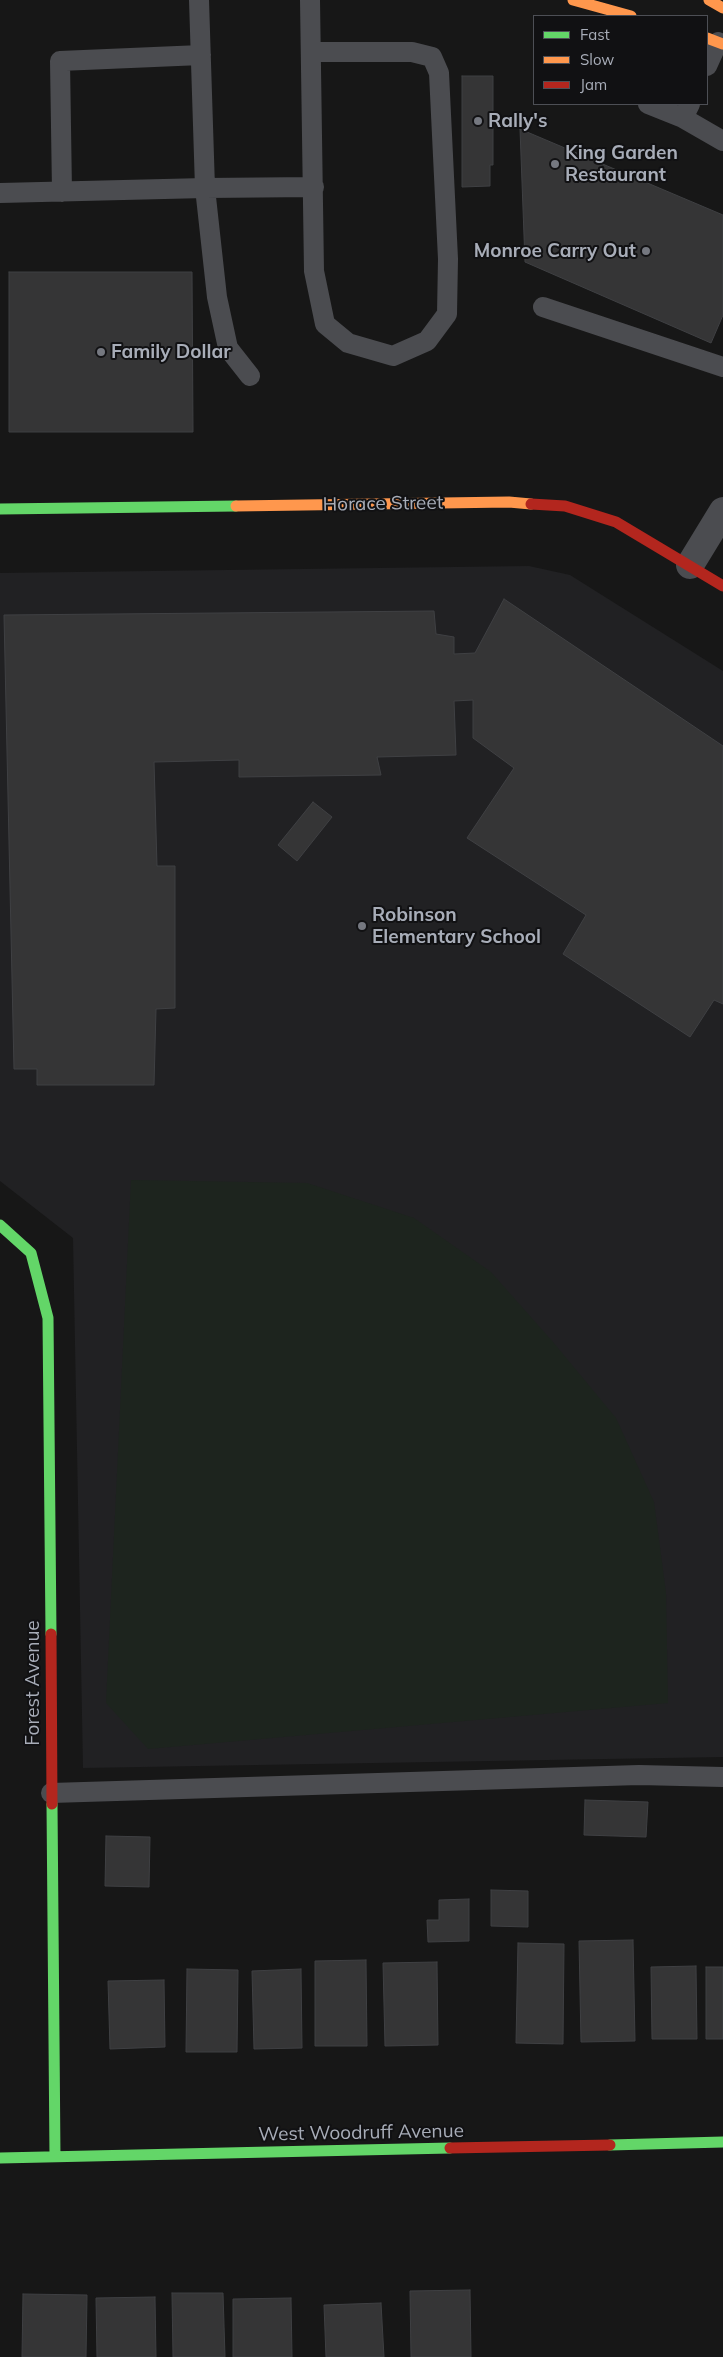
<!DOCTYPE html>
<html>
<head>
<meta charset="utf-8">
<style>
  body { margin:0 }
  #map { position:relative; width:723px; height:2357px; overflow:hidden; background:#171717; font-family:Mulish,sans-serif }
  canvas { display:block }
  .legend { position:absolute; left:533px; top:15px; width:175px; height:90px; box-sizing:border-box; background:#111113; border:1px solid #4d4f55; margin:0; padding:6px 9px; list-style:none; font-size:15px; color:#a8adb8 }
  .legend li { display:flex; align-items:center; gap:10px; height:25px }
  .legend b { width:25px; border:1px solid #4d4f55 }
</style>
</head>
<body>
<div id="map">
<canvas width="723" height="2357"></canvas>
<ul class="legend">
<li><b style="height:6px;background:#63d668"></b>Fast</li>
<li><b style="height:6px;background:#ff974d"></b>Slow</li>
<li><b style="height:6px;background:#b3261e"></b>Jam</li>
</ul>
</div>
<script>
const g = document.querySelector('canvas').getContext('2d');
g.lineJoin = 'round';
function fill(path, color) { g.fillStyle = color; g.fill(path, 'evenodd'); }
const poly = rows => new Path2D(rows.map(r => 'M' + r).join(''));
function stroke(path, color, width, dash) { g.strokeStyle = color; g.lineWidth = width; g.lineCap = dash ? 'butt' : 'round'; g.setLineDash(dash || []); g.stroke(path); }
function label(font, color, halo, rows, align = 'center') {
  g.font = font + ' Mulish,sans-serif'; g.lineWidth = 4; g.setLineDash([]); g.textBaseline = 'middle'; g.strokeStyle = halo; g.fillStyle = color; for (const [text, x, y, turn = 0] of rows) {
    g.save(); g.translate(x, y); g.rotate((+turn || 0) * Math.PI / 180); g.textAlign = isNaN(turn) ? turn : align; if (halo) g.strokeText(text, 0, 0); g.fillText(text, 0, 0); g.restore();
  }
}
fill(poly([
  [529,566,570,575,723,671,723,1757,83,1768,73,1238,0,1181,0,573]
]), '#212123');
fill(poly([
  [131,1180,307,1183,414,1218,491,1272,553,1342,616,1418,654,1502,666,1593,668,1703,148,1749,106,1703]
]), '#1d241e');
const building = poly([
  [462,76,493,76,493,165,490,165,490,186,462,187,462,76],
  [520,129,723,215,723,315,711,343,525,262,520,129],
  [9,272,192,272,193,432,9,432,9,272],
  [504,599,723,746,723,1004,714,1000,690,1037,563,954,586,915,467,838,514,768,473,738,473,700,454,701,456,755,377,757,381,775,239,777,239,760,154,762,157,866,175,866,175,1008,156,1009,154,1085,37,1085,37,1069,14,1069,4,615,434,611,436,634,454,637,454,654,475,653,504,599],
  [313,802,332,817,297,861,278,845,313,802],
  [585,1800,648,1802,646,1837,584,1835,585,1800],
  [106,1836,150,1837,149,1887,105,1886,106,1836],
  [491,1890,528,1891,528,1927,491,1926,491,1890],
  [469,1899,469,1941,428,1942,427,1920,439,1920,439,1900,469,1899],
  [633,1940,635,2041,581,2042,579,1941,633,1940],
  [518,1943,564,1944,563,2044,516,2043,518,1943],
  [366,1960,367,2046,315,2046,315,1961,366,1960],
  [437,1962,438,2045,385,2046,383,1963,437,1962],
  [696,1966,697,2039,652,2039,651,1967,696,1966],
  [706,1967,723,1967,723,2039,706,2039,706,1967],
  [187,1969,238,1970,237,2052,186,2052,187,1969],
  [301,1969,302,2048,254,2049,252,1971,301,1969],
  [164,1980,165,2047,110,2049,108,1981,164,1980],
  [470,2290,471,2357,411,2357,410,2291,470,2290],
  [172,2293,223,2293,225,2357,173,2357,172,2293],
  [23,2294,87,2295,86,2357,22,2357,23,2294],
  [155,2297,156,2357,97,2357,96,2298,155,2297],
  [291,2298,292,2357,233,2357,233,2299,291,2298],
  [381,2303,384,2357,326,2357,324,2305,381,2303]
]);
fill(building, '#353536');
stroke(building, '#3f4043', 1);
stroke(poly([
  [310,0,314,271,325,324,348,343,393,356,427,341,447,314,448,259,439,73,432,57,412,52,311,52],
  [707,66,718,42],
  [648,104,683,118],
  [690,104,683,118,723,141],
  [62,192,60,61,201,55],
  [0,193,205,188,199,0],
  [543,307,723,367],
  [250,376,228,348,217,297,205,188,314,187],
  [51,1793,639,1775,723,1777]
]), '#4b4c50', 20);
stroke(poly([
  [690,565,723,511]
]), '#4b4c50', 28);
stroke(poly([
  [0,509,236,506],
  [0,1225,31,1253,48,1318,51,1634],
  [52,1804,55,2157],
  [610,2145,723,2142],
  [0,2158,450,2148]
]), '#63d668', 11);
stroke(poly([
  [573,0,631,16],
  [709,0,723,8],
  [707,38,723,44],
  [236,506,509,502,531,504]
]), '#ff974d', 11);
stroke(poly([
  [531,504,565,506,616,522,723,586],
  [51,1634,52,1804],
  [450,2148,610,2145]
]), '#b3261e', 11);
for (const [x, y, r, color] of [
  [478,121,5,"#757880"],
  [555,164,5,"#757880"],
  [646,251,5,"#757880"],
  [101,352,5,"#757880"],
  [362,926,5,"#757880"]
]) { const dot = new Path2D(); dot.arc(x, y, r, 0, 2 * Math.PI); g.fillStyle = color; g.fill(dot); stroke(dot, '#111113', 2); }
label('bold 19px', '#a8adb8', '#111113', [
  ["Rally's",488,121],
  ["King Garden",565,153],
  ["Restaurant",565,175],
  ["Monroe Carry Out",636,251,"right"],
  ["Family Dollar",111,352],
  ["Robinson",372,915],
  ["Elementary School",372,937]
], 'left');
label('19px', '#a8adb8', '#111113', [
  ["Horace Street",383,504,-1],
  ["Forest Avenue",33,1683,-90],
  ["West Woodruff Avenue",361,2133,-1]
]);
</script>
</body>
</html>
